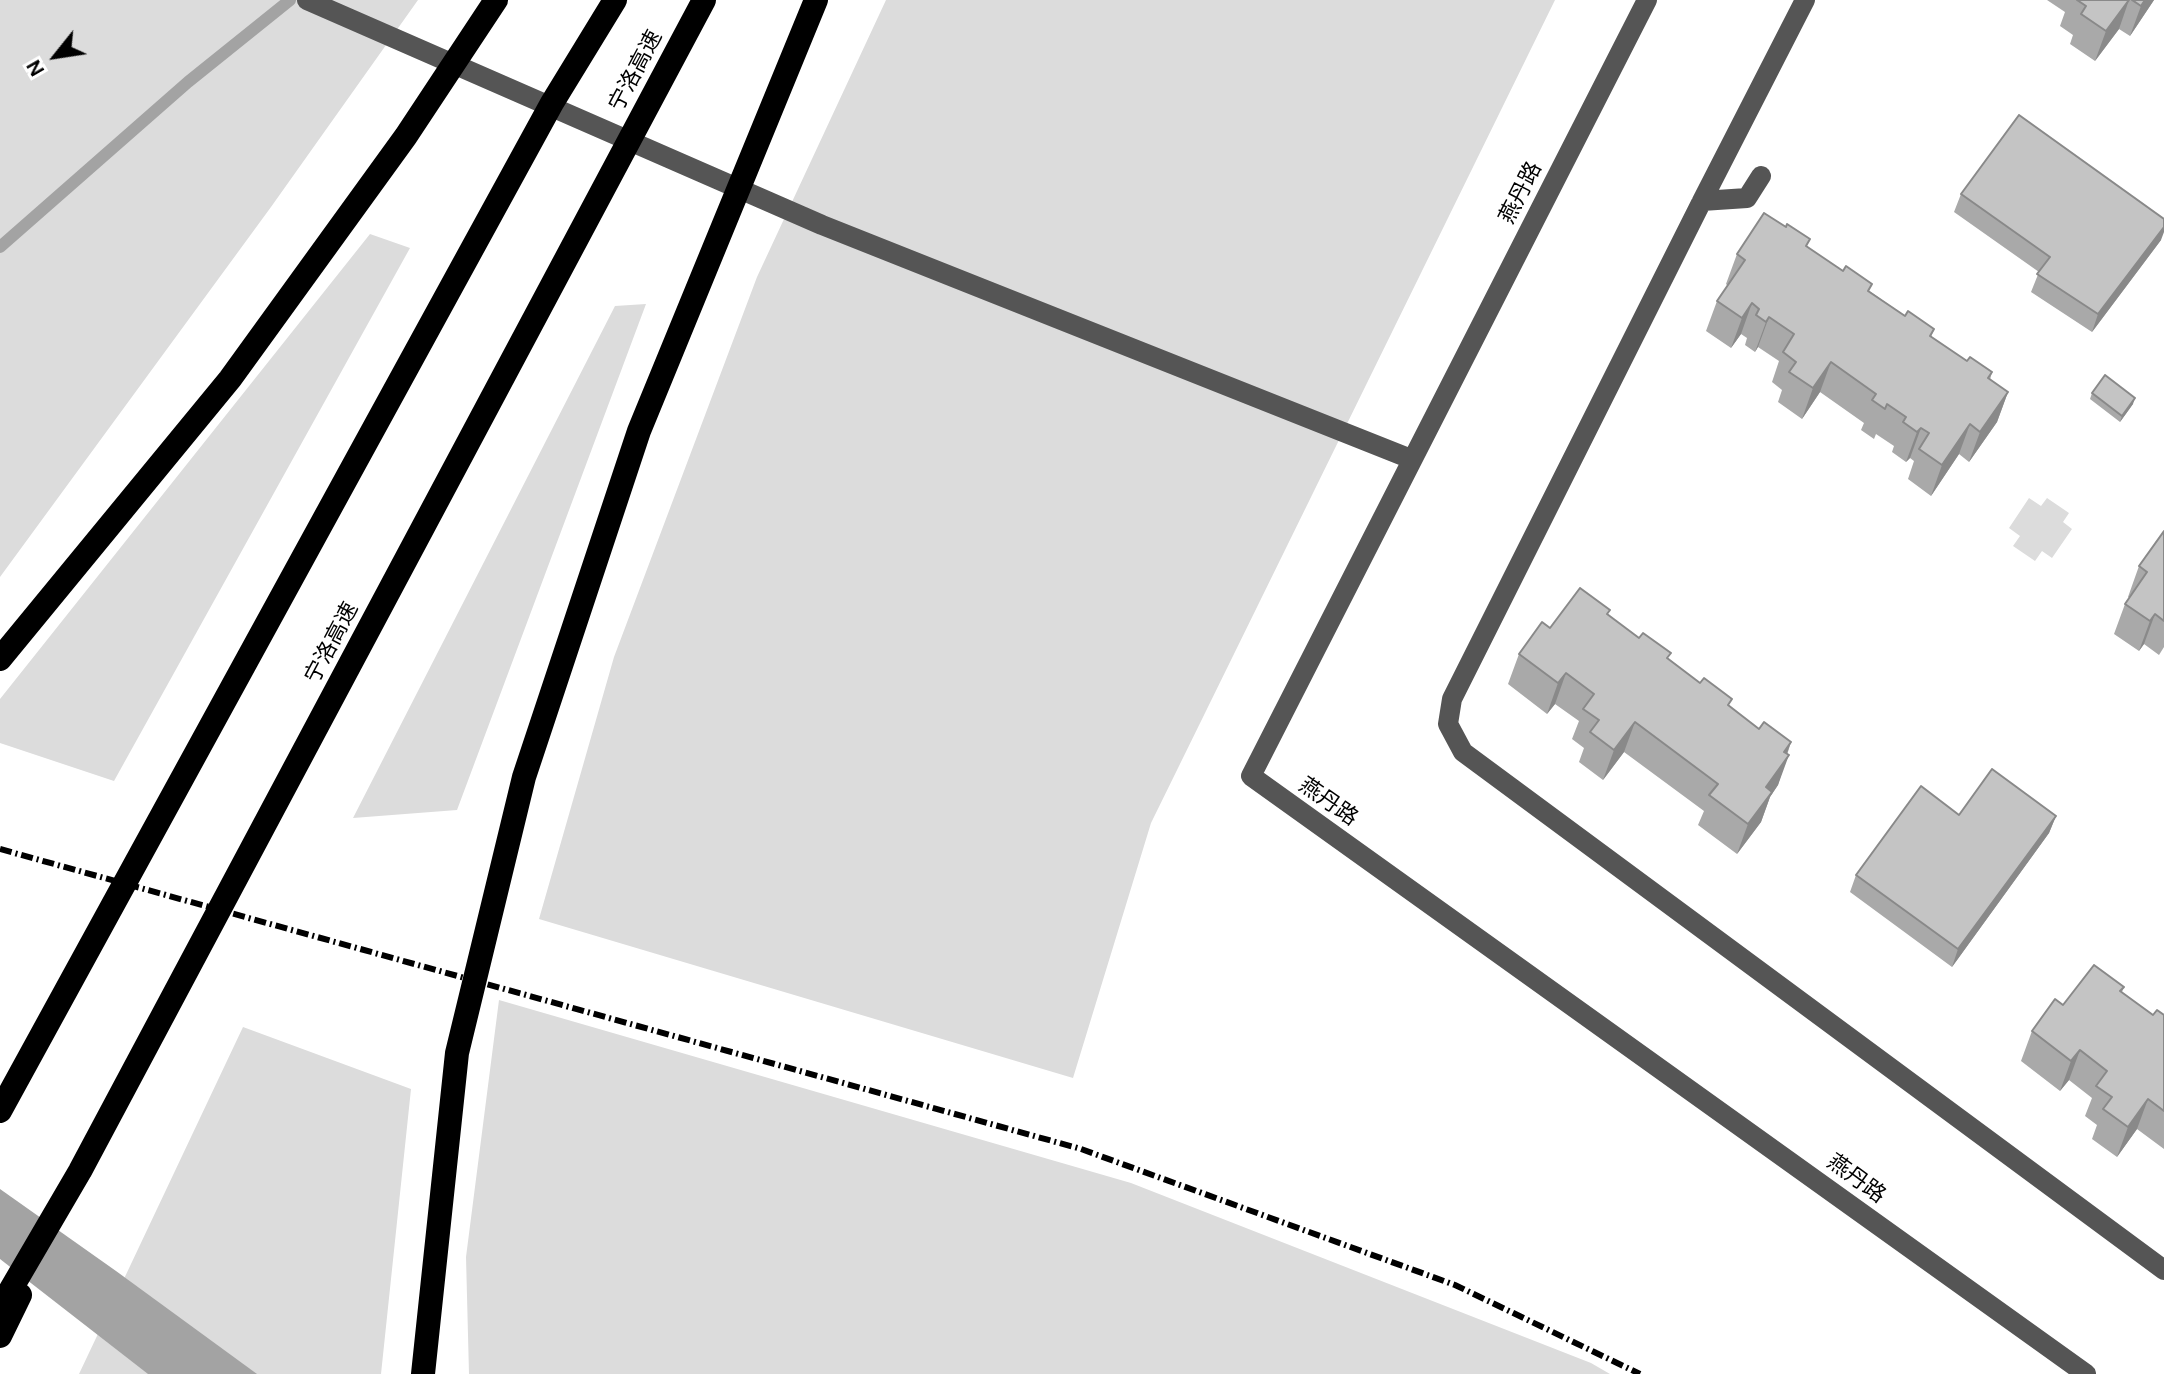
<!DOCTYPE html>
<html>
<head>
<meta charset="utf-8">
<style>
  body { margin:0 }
  #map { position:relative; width:2164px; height:1374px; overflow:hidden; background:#fff; font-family:Karla,sans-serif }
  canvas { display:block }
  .north { position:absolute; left:16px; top:16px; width:80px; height:80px; -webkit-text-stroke:6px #fff; paint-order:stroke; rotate:240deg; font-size:22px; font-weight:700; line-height:32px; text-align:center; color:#000 }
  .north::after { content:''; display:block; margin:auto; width:28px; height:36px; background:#000; clip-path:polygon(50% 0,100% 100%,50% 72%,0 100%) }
</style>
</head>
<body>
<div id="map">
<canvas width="2164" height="1374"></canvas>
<div class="north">N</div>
</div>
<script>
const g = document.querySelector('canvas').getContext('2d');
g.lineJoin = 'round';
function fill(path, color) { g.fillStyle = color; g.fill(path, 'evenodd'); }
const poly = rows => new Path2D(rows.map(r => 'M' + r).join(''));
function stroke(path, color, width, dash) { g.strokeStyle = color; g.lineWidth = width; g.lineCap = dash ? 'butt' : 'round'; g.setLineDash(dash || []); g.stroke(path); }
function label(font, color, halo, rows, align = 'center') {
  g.font = font + ' Karla,"Noto Sans SC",sans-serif'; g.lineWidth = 7; g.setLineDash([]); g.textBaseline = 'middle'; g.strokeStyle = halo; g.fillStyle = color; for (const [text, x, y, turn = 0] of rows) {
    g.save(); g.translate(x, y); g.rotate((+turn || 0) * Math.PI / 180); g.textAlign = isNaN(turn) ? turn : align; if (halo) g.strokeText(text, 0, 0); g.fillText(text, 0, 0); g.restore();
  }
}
fill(poly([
  [0,0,418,0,271,207,0,577],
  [886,0,1555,0,1151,823,1073,1078,539,919,614,657,757,277],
  [370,234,410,248,114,781,0,743,0,699],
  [646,304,457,810,353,818,615,306],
  [2029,498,2041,506,2047,498,2069,513,2063,522,2072,529,2052,558,2042,551,2035,561,2013,546,2020,536,2009,528],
  [499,1000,1131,1183,1591,1363,1610,1374,469,1374,466,1257],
  [243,1027,411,1089,381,1374,79,1374]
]), '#dcdcdc');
fill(poly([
  [0,1189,116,1271,257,1374,148,1374,0,1259]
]), '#a3a3a3');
stroke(poly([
  [0,247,188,82,290,0]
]), '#a3a3a3', 12);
stroke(poly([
  [307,0,822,225,1411,459],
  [1647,0,1251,776,2086,1374],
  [1805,0,1702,201,1452,699,1448,724,1463,752,2164,1270],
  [1702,201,1747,198,1761,176]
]), '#555', 20);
stroke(poly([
  [0,659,230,379,406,136,496,0],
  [0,1111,552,103,615,0],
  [0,1308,80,1171,704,0],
  [0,1336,20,1295],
  [423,1374,457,1053,524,777,639,431,816,0]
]), '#000', 24);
stroke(poly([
  [0,849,1081,1149,1455,1285,1640,1374]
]), '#000', 6, [12, 4, 2, 4]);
fill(poly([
  [2047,0,2154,0,2130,36,2119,29,2095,61,2070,44,2073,35,2060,26,2065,12],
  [1961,194,2161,240,2092,332,2031,292,2039,272,1954,212],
  [1807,247,1905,316,1934,329,1931,337,1967,361,1992,372,1990,380,2008,392,1997,422,1969,462,1959,454,1931,496,1908,479,1914,461,1910,458,1906,462,1892,452,1894,446,1876,434,1874,439,1861,430,1864,423,1820,392,1802,419,1778,402,1782,390,1772,382,1779,361,1758,347,1755,352,1745,345,1747,338,1741,334,1731,348,1706,331,1717,301,1728,286,1726,284,1737,254],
  [2092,393,2133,404,2120,422,2090,399],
  [2164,531,2164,647,2159,655,2144,644,2139,651,2114,634,2125,604,2130,598,2128,597,2139,566],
  [1608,615,1669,659,1759,729,1791,742,1778,785,1770,797,1761,822,1737,854,1698,825,1704,811,1624,752,1603,780,1579,762,1584,748,1572,739,1579,721,1555,704,1547,714,1508,684,1519,654,1550,628],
  [1959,815,2056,816,2049,833,1952,967,1850,892,1856,875],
  [2124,987,2122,992,2153,1015,2164,1015,2164,1149,2137,1129,2117,1157,2092,1139,2097,1125,2085,1116,2092,1098,2069,1080,2060,1091,2021,1061,2032,1031,2063,1005]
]), '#a9a9a9');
fill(poly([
  [2129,0,2119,29,2095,61,2106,31],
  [2145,0,2154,0,2130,36,2141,6],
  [2164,227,2164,232,2161,240,2092,332,2098,314],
  [1752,303,1741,334,1731,348,1742,318],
  [1769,317,1758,347,1755,352,1766,322],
  [1831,362,1820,392,1802,419,1813,388],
  [2008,392,1997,422,1969,462,1980,432],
  [2135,398,2133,404,2120,422,2122,416],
  [1970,424,1959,454,1931,496,1942,465],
  [1921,428,1910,458,1906,462,1917,432],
  [2155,614,2144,644,2139,651,2150,621],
  [1566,673,1555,704,1547,714,1558,683],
  [1635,722,1624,752,1603,780,1614,750],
  [1791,742,1783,764,1789,755,1778,785,1770,797,1761,822,1737,854,1748,824,1784,752],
  [2056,816,2049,833,1952,967,1958,949],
  [2080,1050,2069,1080,2060,1091,2071,1061],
  [2148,1099,2137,1129,2117,1157,2128,1127]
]), '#898989');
const building = poly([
  [2077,0,2129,0,2106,31,2081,14,2086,6,2077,0],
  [2132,0,2145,0,2141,6,2132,0],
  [2019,115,2164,219,2164,227,2098,314,2037,274,2050,257,1961,194,2019,115],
  [1764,213,1786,227,1787,224,1810,239,1806,246,1843,271,1846,266,1872,284,1868,291,1905,316,1908,311,1934,329,1930,336,1967,361,1970,357,1992,372,1988,378,2008,392,1980,432,1970,424,1942,465,1919,449,1929,433,1921,428,1917,432,1903,422,1906,417,1887,404,1885,409,1872,400,1876,394,1831,362,1813,388,1789,372,1796,362,1783,352,1794,334,1769,317,1766,322,1756,315,1759,309,1752,303,1742,318,1717,301,1745,260,1737,254,1764,213],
  [2105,375,2135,398,2122,416,2092,393,2105,375],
  [2164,531,2164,621,2155,614,2150,621,2125,604,2147,572,2139,566,2164,531],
  [1580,588,1610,610,1607,614,1639,638,1643,633,1671,653,1667,658,1700,683,1704,678,1732,699,1728,705,1759,729,1764,722,1791,742,1784,752,1789,755,1766,787,1772,792,1748,824,1709,795,1718,784,1635,722,1614,750,1590,732,1599,720,1583,709,1594,694,1566,673,1558,683,1519,654,1542,622,1550,628,1580,588],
  [1992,769,2056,816,1958,949,1856,875,1921,786,1959,815,1992,769],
  [2094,965,2124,987,2120,991,2153,1015,2157,1010,2164,1015,2164,1111,2148,1099,2128,1127,2103,1109,2112,1097,2096,1086,2107,1071,2080,1050,2071,1061,2032,1031,2055,999,2063,1005,2094,965]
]);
fill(building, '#c4c4c4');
stroke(building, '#898989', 2);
label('22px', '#000', '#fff', [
  ["宁洛高速",636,71,-62],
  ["燕丹路",1521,193,-63],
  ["宁洛高速",332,643,-62],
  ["燕丹路",1328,802,35],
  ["燕丹路",1856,1179,36]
]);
</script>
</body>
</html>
